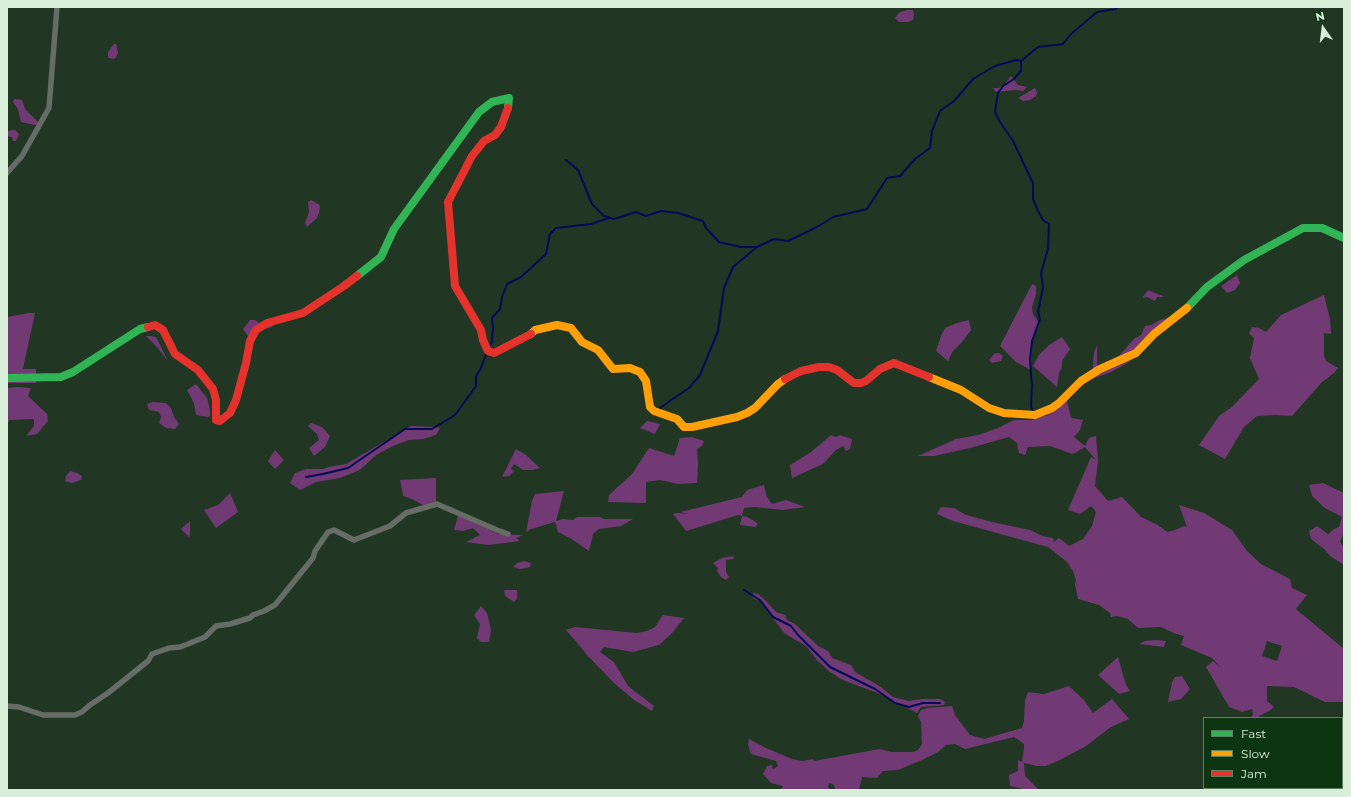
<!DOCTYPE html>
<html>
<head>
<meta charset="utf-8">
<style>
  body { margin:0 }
  #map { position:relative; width:1351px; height:797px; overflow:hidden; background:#213724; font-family:Montserrat,sans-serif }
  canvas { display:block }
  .frame { position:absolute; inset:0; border:8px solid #d8eed9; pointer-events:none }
  .legend { position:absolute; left:1203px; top:717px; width:140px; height:72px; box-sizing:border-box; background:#0d3512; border:1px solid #5e7f62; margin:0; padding:5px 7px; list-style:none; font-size:12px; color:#d8eed9 }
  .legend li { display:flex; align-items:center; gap:8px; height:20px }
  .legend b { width:20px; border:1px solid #5e7f62 }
  .north { position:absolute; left:1303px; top:8px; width:40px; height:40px; -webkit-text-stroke:3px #0d3512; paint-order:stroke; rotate:346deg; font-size:11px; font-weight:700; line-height:16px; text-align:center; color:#d8eed9 }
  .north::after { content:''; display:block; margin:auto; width:14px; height:18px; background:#d8eed9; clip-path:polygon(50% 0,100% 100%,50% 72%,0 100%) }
</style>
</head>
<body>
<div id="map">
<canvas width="1351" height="797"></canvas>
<div class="frame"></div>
<ul class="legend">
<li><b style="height:5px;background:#30b455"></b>Fast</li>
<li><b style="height:5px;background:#ff9f0a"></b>Slow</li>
<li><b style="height:5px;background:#e5322d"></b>Jam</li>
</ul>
<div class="north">N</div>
</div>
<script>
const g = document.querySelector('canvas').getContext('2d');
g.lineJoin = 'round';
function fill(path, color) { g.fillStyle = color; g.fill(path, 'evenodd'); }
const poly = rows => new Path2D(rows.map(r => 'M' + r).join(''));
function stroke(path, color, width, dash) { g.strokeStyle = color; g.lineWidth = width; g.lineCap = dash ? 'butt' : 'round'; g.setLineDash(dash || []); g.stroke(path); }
fill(poly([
  [907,10,913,10,914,14,913,20,908,22,899,22,895,18,900,12],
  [114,44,116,44,118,53,115,59,108,58,108,52],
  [1011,76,1018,85,1027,87,1023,91,1016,90,996,92,993,88,999,88,1005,84],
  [1035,88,1037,92,1036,96,1030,100,1023,101,1018,98],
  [14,99,22,100,25,109,39,123,39,126,21,122,18,109,13,102],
  [15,130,19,134,16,141,13,141,12,137,7,136,7,131],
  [311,200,320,205,319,213,317,218,307,227,305,223,309,212,308,202],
  [1237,275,1240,283,1235,290,1227,293,1221,286],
  [1032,284,1036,286,1036,294,1032,307,1033,314,1039,323,1032,341,1031,370,1016,362,1000,346],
  [1148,290,1150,291,1165,297,1157,297,1155,301,1147,297,1142,298],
  [1324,295,1330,319,1331,334,1324,333,1324,356,1326,361,1338,368,1334,373,1322,382,1292,416,1275,415,1257,416,1244,427,1225,459,1199,445,1219,416,1232,407,1259,379,1250,358,1254,338,1249,333,1252,327,1259,328,1266,332,1281,315],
  [29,313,35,313,23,369,36,369,36,383,7,383,7,317],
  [1178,315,1143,343,1129,362,1111,372,1092,379,1094,353,1097,345,1097,366,1102,367,1116,359,1134,339,1141,335,1145,326,1151,325,1160,320],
  [250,320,255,320,261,324,273,325,272,327,262,330,248,336,243,329],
  [969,320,971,330,962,342,953,351,948,361,936,351,941,336,945,328,957,323],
  [146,336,150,336,156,337,168,361,156,346],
  [1062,337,1070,349,1062,361,1062,367,1059,373,1057,387,1033,366,1039,355,1049,345],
  [995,353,999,353,1003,356,1001,361,992,363,989,360],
  [196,384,207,398,210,410,210,416,208,417,196,415,194,403,187,390],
  [18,387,31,388,28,396,47,414,48,421,37,434,26,436,34,426,34,419,10,420,7,423,7,388],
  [1066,397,1071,418,1083,420,1080,430,1074,437,1085,446,1089,438,1096,436,1098,461,1095,486,1108,501,1122,497,1141,517,1158,525,1167,532,1175,530,1184,526,1187,527,1179,505,1204,513,1232,530,1247,551,1261,564,1290,579,1292,588,1307,595,1296,609,1344,649,1344,702,1325,702,1294,687,1267,686,1267,701,1274,707,1269,711,1259,716,1258,718,1251,718,1253,714,1252,709,1242,712,1229,707,1206,667,1213,661,1221,668,1212,658,1181,645,1184,636,1176,634,1161,627,1138,628,1128,619,1117,616,1111,617,1110,613,1099,605,1078,599,1075,584,1076,580,1073,571,1066,561,1048,547,953,521,937,514,941,507,954,508,966,515,992,522,1030,530,1042,536,1053,538,1054,542,1059,538,1069,546,1083,539,1092,526,1096,512,1091,506,1080,514,1068,510,1091,457,1096,460,1085,447,1073,454,1050,446,1028,447,1025,455,1019,453,1017,443,1009,437,970,448,934,456,918,456,956,439,978,435,998,428,1014,420,1033,420,1043,416,1050,416,1046,415],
  [1267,641,1282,646,1277,661,1262,656],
  [153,402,166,403,171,408,174,417,179,424,175,429,166,428,159,423,161,417,159,412,149,410,147,404],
  [647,421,660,424,655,434,640,428],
  [311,423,322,427,330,436,325,447,314,456,309,448,319,440,317,434,308,426],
  [411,426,436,427,440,428,436,435,423,439,409,440,393,446,376,455,360,470,340,478,316,482,300,490,290,483,295,473,306,469,323,469,329,467,346,464],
  [831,435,836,437,840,435,852,439,850,449,846,451,843,446,836,450,823,464,792,478,790,465,811,452],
  [692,437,704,441,702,446,697,449,698,463,697,483,678,484,660,480,646,482,646,503,608,502,609,495,632,474,649,448,674,456,680,438],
  [516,449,526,455,540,468,533,470,523,470,514,464,511,469,514,471,509,476,502,477],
  [275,450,284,460,275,469,268,461],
  [70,471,77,473,82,476,81,480,72,483,65,481,66,476],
  [436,478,436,504,423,505,412,499,403,496,400,480],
  [1323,483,1344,493,1344,532,1340,542,1344,548,1344,565,1330,556,1324,549,1311,539,1309,531,1317,526,1328,534,1334,529,1339,527,1342,517,1325,508,1312,496,1309,485],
  [764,485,767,497,772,504,786,500,805,507,783,510,754,507,744,508,742,516,747,517,753,520,758,524,755,527,740,525,742,516,738,515,686,531,673,514,677,513,688,514,680,512,742,497,747,490],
  [564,491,556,521,563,519,573,520,577,517,600,517,604,519,633,519,621,526,599,529,593,534,589,551,570,538,558,532,555,522,531,529,526,532,532,501,535,494],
  [230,493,238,512,216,528,204,510,218,505],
  [458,515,498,534,523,535,516,538,520,541,489,545,466,542,480,535,473,528,463,531,454,530],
  [190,521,190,534,189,537,181,529],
  [733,556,734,559,726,560,726,572,729,577,726,580,721,577,717,571,718,568,713,563,722,558],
  [524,561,531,563,530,567,521,569,513,567,517,563],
  [504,590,517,590,517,599,514,602,505,596],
  [753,593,758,594,766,601,776,612,785,615,787,620,795,624,818,646,828,651,832,658,851,665,855,672,881,687,893,697,909,701,921,699,940,699,945,702,944,705,921,707,917,713,907,708,903,705,895,703,885,696,843,680,830,672,817,660,806,646,784,633,760,601,753,598],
  [481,606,487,613,491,630,489,642,481,642,477,638,480,624,474,615],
  [663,615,684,618,672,633,659,645,633,652,604,647,600,652,614,662,628,686,654,706,652,711,634,700,614,683,586,654,580,646,566,630,575,627,637,633,647,631,655,627],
  [1156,640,1166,641,1164,647,1139,644,1145,641],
  [1118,657,1123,675,1126,685,1130,691,1119,694,1098,675],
  [1182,676,1190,689,1181,699,1168,702,1172,682,1175,677],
  [1069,686,1084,700,1093,713,1112,699,1129,719,1111,727,1086,746,1060,760,1046,766,1037,766,1024,763,1025,776,1039,790,1028,790,1010,786,1009,775,1018,771,1018,760,1022,762,1024,748,1024,744,1014,737,965,749,955,744,946,745,938,752,922,760,898,770,883,771,877,778,862,777,859,790,835,790,835,788,833,784,829,783,828,787,830,790,781,790,783,786,771,783,763,774,767,766,772,765,773,769,778,766,776,761,751,754,748,744,749,739,766,748,792,759,803,761,813,759,814,761,880,749,891,752,913,752,918,750,922,744,921,722,918,716,921,710,928,708,952,706,955,715,970,735,984,739,1022,728,1024,721,1025,700,1028,692,1044,694]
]), '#713a74');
stroke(poly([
  [566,160,578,170,592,204,604,216,614,219,636,212,646,216,661,211,678,213,703,221,706,228,719,242,741,247,757,247,774,239,788,241,817,227,833,217,867,209,887,178,900,176,915,159,930,148,932,131,940,111,954,101,973,79,995,66,1016,60,1021,61],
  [489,348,492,341,493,329,492,318,500,309,502,297,507,284,521,277,546,254,550,234,556,228,591,224,609,218],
  [659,409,671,400,689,388,700,375,718,331,724,288,733,267,757,247],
  [1033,413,1031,406,1032,386,1030,360,1032,341,1040,319,1038,312,1043,287,1041,273,1048,249,1049,224,1043,220,1038,211,1033,199,1033,183,1013,141,1000,122,995,112,998,93,1003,86,1014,79,1021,71,1021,61,1038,47,1063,44,1071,34,1097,12,1116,9,1118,7],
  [306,477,323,474,348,468,405,429,432,429,455,415,476,386,476,376,480,370,487,352],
  [744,590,760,600,773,617,791,626,798,635,830,667,875,689,895,703,909,707,923,703,940,703],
  [1342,743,1344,742],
  [1259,790,1261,788]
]), '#050a58', 2);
stroke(poly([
  [7,173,22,156,49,108,57,7],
  [7,706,19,707,43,715,75,715,82,712,90,705,108,693,148,661,152,654,169,648,180,647,188,644,205,637,216,626,230,624,250,618,253,615,264,611,275,605,313,558,315,551,328,532,334,530,354,540,390,526,406,513,437,504,497,530,508,534]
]), '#656d65', 5.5);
stroke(poly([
  [357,276,381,257,394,229,479,112,492,102,509,98,508,108],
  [1187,308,1207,287,1244,260,1303,228,1322,228,1344,238],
  [7,378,61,377,73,372,140,329,148,327]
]), '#30b455', 8);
stroke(poly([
  [531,334,535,330,557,325,571,328,582,342,598,350,613,369,630,368,640,372,646,381,650,407,654,411,677,419,684,427,692,427,737,417,747,413,755,408,778,384,785,379],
  [929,377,961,390,989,408,1004,413,1035,415,1052,408,1059,403,1081,381,1100,369,1136,353,1154,334,1187,308]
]), '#ff9f0a', 8);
stroke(poly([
  [508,108,501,127,495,135,484,141,472,156,448,202,455,286,481,330,483,340,488,351,494,353,531,334],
  [148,327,155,325,163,330,175,354,198,370,213,389,216,400,216,420,220,421,230,413,236,400,246,363,250,341,256,330,267,323,303,313,344,286,357,276],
  [785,379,801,371,819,367,829,367,837,370,854,383,861,383,866,381,880,369,894,363,929,377]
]), '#e5322d', 8);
</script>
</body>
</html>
